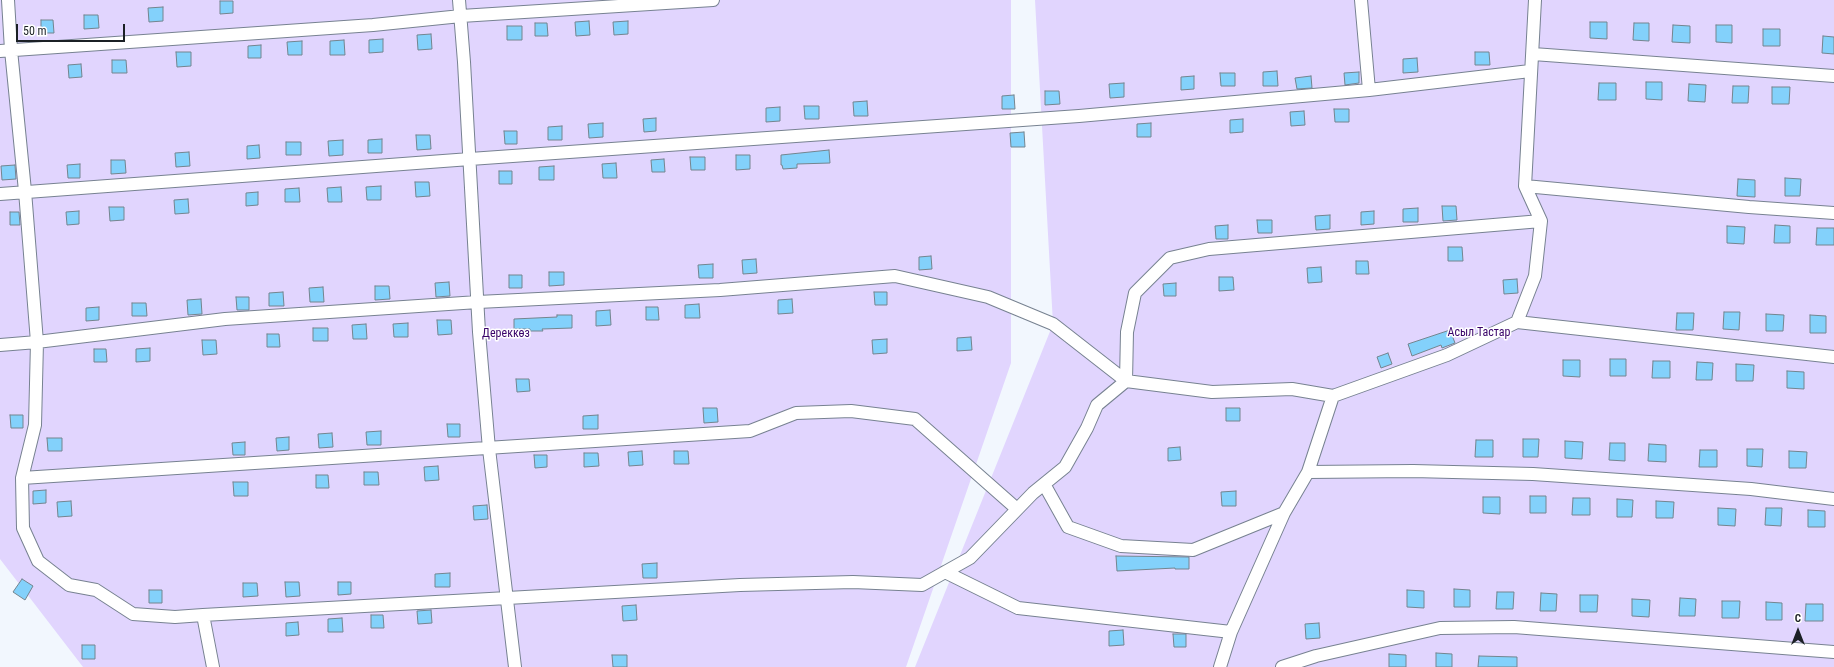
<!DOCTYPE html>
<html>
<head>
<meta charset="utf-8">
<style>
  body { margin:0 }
  #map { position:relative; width:1834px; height:667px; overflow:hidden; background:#f2f7fe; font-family:"Roboto Condensed",sans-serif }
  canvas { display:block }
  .north { position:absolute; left:1778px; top:611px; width:40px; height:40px; -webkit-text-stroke:3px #fff; paint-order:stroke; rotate:0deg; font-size:11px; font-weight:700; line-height:16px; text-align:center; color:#1b2025 }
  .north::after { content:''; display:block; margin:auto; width:14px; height:18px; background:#1b2025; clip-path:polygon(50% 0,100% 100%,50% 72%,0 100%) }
  .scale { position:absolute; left:16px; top:24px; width:109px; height:18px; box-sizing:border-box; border:2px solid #1b2025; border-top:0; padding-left:5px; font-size:12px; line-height:14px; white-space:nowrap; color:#1b2025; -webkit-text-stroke:3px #fff; paint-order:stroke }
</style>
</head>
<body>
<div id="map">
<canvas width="1834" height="667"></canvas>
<div class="north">С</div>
<div class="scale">50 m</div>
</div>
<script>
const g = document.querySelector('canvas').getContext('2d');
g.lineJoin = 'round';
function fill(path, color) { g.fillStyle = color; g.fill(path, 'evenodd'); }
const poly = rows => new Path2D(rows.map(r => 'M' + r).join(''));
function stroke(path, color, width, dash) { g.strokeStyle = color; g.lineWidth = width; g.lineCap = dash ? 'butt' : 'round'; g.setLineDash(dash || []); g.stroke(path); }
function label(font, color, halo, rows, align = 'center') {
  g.font = font + ' "Roboto Condensed",sans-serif'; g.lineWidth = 3; g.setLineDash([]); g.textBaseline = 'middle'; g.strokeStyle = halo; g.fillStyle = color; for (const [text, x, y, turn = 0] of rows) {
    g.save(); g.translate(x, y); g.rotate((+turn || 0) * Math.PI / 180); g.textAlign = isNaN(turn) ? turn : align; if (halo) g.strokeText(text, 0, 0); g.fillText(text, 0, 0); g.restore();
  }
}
fill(poly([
  [0,0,1011,0,1011,363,906,667,83,667,0,559],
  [1035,0,1834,0,1834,667,915,667,1053,324]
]), '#e1d5fe');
const building = poly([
  [220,1,233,1,233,13,220,14,220,1],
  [163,7,163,21,149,22,148,8,163,7],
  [84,15,98,15,99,28,84,29,84,15],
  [41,20,53,20,54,33,41,33,41,20],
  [589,21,590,35,576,36,575,22,589,21],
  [628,21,628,34,614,35,613,22,628,21],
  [1590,22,1607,22,1607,39,1590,38,1590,22],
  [535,23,547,23,548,36,535,36,535,23],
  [1634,23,1649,23,1649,41,1633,40,1634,23],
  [1673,25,1690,26,1690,43,1672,42,1673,25],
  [1716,25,1732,25,1732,43,1716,42,1716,25],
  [507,26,522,26,522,40,507,40,507,26],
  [1763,29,1780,29,1780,46,1763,46,1763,29],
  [431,34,432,49,418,50,417,35,431,34],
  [1823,36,1834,37,1834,54,1822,53,1823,36],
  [383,39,383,52,369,53,369,40,383,39],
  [344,40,345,55,330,55,330,41,344,40],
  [302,41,302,55,288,55,287,42,302,41],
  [261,45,261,58,248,58,248,46,261,45],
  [176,52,191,52,191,66,177,67,176,52],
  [1475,52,1489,52,1490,65,1475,65,1475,52],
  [1417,58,1418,72,1403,73,1403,59,1417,58],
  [112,60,126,60,127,73,112,73,112,60],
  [81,64,82,77,69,78,68,65,81,64],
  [1277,71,1278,86,1263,86,1263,72,1277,71],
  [1359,72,1359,83,1345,85,1344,73,1359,72],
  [1220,73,1235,73,1235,86,1221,86,1220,73],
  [1194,76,1194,89,1181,90,1181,77,1194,76],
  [1311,76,1312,88,1297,89,1295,78,1311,76],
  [1646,82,1662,82,1662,100,1646,99,1646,82],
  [1124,83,1124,97,1110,98,1109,84,1124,83],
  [1599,83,1616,83,1616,100,1598,100,1599,83],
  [1689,84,1706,85,1705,102,1688,101,1689,84],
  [1733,86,1749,86,1748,103,1732,103,1733,86],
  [1772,87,1790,87,1789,104,1772,104,1772,87],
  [1045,91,1059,91,1060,104,1045,105,1045,91],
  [1014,95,1015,109,1002,109,1002,96,1014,95],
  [867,101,868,116,854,116,853,102,867,101],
  [804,106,819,106,819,119,805,119,804,106],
  [780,107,780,121,766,122,766,108,780,107],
  [1334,109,1349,109,1349,122,1335,122,1334,109],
  [1304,111,1305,125,1291,126,1290,112,1304,111],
  [656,118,656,131,644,132,643,119,656,118],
  [1243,119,1243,132,1230,133,1230,120,1243,119],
  [603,123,603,137,589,138,588,124,603,123],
  [1151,123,1151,137,1137,137,1137,124,1151,123],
  [562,126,562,140,548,140,548,127,562,126],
  [504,131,517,131,517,144,505,144,504,131],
  [1024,132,1025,147,1011,147,1010,133,1024,132],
  [416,135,430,135,431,149,417,150,416,135],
  [382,139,382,153,368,153,368,140,382,139],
  [343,140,343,155,329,156,328,141,343,140],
  [286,142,301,142,301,155,286,155,286,142],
  [259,145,260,158,247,159,247,146,259,145],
  [829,150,830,163,797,164,797,168,783,169,782,165,781,165,781,155,829,150],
  [189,152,190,166,176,167,175,153,189,152],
  [736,155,750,155,750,169,736,170,736,155],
  [690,157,705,157,705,170,691,170,690,157],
  [664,159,665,172,652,172,651,160,664,159],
  [111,160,125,160,126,173,111,174,111,160],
  [616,163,617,178,603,178,602,164,616,163],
  [80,164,80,178,68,178,67,165,80,164],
  [15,165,16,179,2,180,1,166,15,165],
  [554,166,554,180,539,180,539,167,554,166],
  [499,171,512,171,512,184,499,184,499,171],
  [1785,178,1801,179,1800,196,1785,196,1785,178],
  [1738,179,1755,180,1755,197,1737,196,1738,179],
  [415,182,429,182,430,196,416,197,415,182],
  [381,186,381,200,367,200,366,187,381,186],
  [341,187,342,202,328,202,327,188,341,187],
  [299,188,300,202,285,202,285,189,299,188],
  [258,192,258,205,246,206,246,193,258,192],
  [188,199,189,213,175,214,174,200,188,199],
  [1442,206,1456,206,1457,220,1443,221,1442,206],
  [109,207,124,207,124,220,110,221,109,207],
  [1418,208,1418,222,1403,222,1403,209,1418,208],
  [79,211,79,224,67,225,66,212,79,211],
  [1374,211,1374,224,1361,225,1361,212,1374,211],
  [10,212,19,212,20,225,10,225,10,212],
  [1330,215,1330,229,1316,230,1315,216,1330,215],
  [1257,220,1272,220,1272,233,1258,233,1257,220],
  [1228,225,1228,239,1216,239,1215,226,1228,225],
  [1775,225,1790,226,1790,243,1774,243,1775,225],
  [1727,226,1745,227,1744,244,1727,243,1727,226],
  [1817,228,1834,228,1834,245,1816,245,1817,228],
  [1448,247,1462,247,1463,261,1448,261,1448,247],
  [931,256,932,269,919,270,919,257,931,256],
  [756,259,757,273,743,274,742,260,756,259],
  [1356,261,1368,261,1369,274,1356,274,1356,261],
  [713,264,713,278,699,278,698,265,713,264],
  [1321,267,1322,282,1308,283,1307,268,1321,267],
  [549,272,564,272,564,285,549,286,549,272],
  [509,275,522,275,522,288,509,288,509,275],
  [1219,277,1233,277,1234,290,1219,291,1219,277],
  [1517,279,1518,293,1504,294,1503,280,1517,279],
  [449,282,450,296,436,297,435,283,449,282],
  [1176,283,1176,296,1164,296,1163,284,1176,283],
  [375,286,389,286,390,299,375,300,375,286],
  [323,287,324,302,310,302,309,288,323,287],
  [283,292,284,306,269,306,269,293,283,292],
  [874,292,887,292,887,305,875,305,874,292],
  [236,297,249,297,249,310,237,310,236,297],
  [201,299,202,314,188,315,187,300,201,299],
  [792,299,793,313,778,314,778,300,792,299],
  [132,303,146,303,147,316,132,316,132,303],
  [699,304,700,318,685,318,685,305,699,304],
  [99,307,99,320,86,321,86,308,99,307],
  [646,307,658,307,659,320,646,320,646,307],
  [610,310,611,325,596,326,596,311,610,310],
  [1724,312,1740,312,1739,330,1723,329,1724,312],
  [1677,313,1694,313,1693,330,1676,330,1677,313],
  [1766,314,1784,315,1783,331,1766,331,1766,314],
  [557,315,572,315,572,328,542,329,543,331,530,331,530,329,514,329,514,319,557,317,557,315],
  [1810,315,1826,316,1826,333,1810,333,1810,315],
  [437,320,451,320,452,334,438,335,437,320],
  [408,323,408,337,394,337,393,324,408,323],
  [366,324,367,339,353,339,352,325,366,324],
  [313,328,328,328,328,341,313,341,313,328],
  [1450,330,1455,343,1442,348,1441,345,1412,356,1408,344,1450,330],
  [267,334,279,334,280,347,267,347,267,334],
  [971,337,972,350,957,351,957,338,971,337],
  [887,339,887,353,873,354,872,340,887,339],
  [202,340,216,340,217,354,203,355,202,340],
  [150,348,150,361,136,362,136,349,150,348],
  [94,349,106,349,107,362,94,362,94,349],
  [1388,353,1392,364,1381,368,1377,357,1388,353],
  [1610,359,1626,359,1626,376,1610,376,1610,359],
  [1563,360,1580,360,1580,377,1563,376,1563,360],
  [1653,361,1670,361,1670,378,1652,378,1653,361],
  [1697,362,1713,363,1712,380,1696,380,1697,362],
  [1736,364,1754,365,1753,381,1736,381,1736,364],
  [1787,371,1804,372,1804,389,1787,388,1787,371],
  [516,379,529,379,530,391,517,392,516,379],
  [703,408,717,408,718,422,704,423,703,408],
  [1226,408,1240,408,1240,421,1226,421,1226,408],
  [10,415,23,415,23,428,11,428,10,415],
  [598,415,598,429,583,429,583,416,598,415],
  [447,424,460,424,460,437,448,437,447,424],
  [381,431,381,445,367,445,366,432,381,431],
  [332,433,333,447,319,448,318,434,332,433],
  [289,437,289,450,277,451,276,438,289,437],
  [47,438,62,438,62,451,48,451,47,438],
  [1523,439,1539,439,1538,457,1523,457,1523,439],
  [1476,440,1493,440,1493,457,1475,457,1476,440],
  [1565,441,1583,442,1582,459,1565,458,1565,441],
  [245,442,245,455,233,455,232,443,245,442],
  [1610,443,1625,443,1625,461,1609,460,1610,443],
  [1649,444,1666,445,1666,462,1648,461,1649,444],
  [1180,447,1181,460,1168,461,1168,448,1180,447],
  [1747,449,1763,449,1762,467,1747,466,1747,449],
  [1700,450,1717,450,1717,467,1699,467,1700,450],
  [642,451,643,465,629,466,628,452,642,451],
  [674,451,688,451,689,464,674,464,674,451],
  [1789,451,1807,452,1806,468,1789,468,1789,451],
  [584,453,598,453,599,466,584,467,584,453],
  [534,455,547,455,547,467,535,468,534,455],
  [438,466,439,480,425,481,424,467,438,466],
  [364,472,378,472,379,485,364,485,364,472],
  [316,475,328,475,329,488,316,488,316,475],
  [233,482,248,482,248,496,234,496,233,482],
  [46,490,46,503,33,504,33,491,46,490],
  [1236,491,1236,506,1222,506,1221,492,1236,491],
  [1530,496,1546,496,1546,513,1530,513,1530,496],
  [1483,497,1500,497,1500,514,1483,513,1483,497],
  [1573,498,1590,498,1590,515,1572,515,1573,498],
  [1617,499,1633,500,1632,517,1617,517,1617,499],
  [71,501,72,516,58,517,57,502,71,501],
  [1656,501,1674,502,1673,518,1656,518,1656,501],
  [487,505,488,519,474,520,473,506,487,505],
  [1718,508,1736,509,1735,526,1718,525,1718,508],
  [1766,508,1782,508,1781,526,1765,525,1766,508],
  [1808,510,1825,511,1825,527,1808,527,1808,510],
  [1116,556,1189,557,1189,569,1175,569,1175,568,1117,571,1116,556],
  [657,563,657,578,643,578,642,564,657,563],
  [450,573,450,587,435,587,435,574,450,573],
  [22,579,33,586,25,600,13,592,22,579],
  [285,582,299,582,300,596,286,597,285,582],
  [338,582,351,582,351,594,338,595,338,582],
  [243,583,257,583,258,596,243,597,243,583],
  [1454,589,1470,590,1470,607,1454,607,1454,589],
  [149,590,162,590,162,603,149,603,149,590],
  [1407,590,1424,591,1424,608,1407,607,1407,590],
  [1497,592,1514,592,1513,609,1496,609,1497,592],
  [1541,593,1557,594,1556,611,1540,611,1541,593],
  [1580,595,1598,595,1597,612,1580,612,1580,595],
  [1680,598,1696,599,1695,616,1679,616,1680,598],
  [1632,599,1650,600,1649,617,1632,616,1632,599],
  [1722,601,1740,601,1739,618,1722,618,1722,601],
  [1766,602,1782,603,1782,620,1766,620,1766,602],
  [1806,604,1823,604,1823,621,1805,621,1806,604],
  [636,605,637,620,623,621,622,606,636,605],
  [431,610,432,623,418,624,417,611,431,610],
  [371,615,383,615,384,628,371,628,371,615],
  [342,618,343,632,328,632,328,619,342,618],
  [298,622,299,635,286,636,286,623,298,622],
  [1319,623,1320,638,1306,639,1305,624,1319,623],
  [1123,630,1124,645,1109,646,1109,631,1123,630],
  [1173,634,1186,634,1186,647,1174,647,1173,634],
  [82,645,95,645,95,659,82,659,82,645],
  [1436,653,1452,654,1452,667,1436,667,1436,653],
  [1389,654,1406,655,1406,667,1389,667,1389,654],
  [612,655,627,655,627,667,613,667,612,655],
  [1479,656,1517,657,1517,667,1478,667,1479,656]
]);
fill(building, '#83d1fb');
stroke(building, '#74858f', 1);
const street = poly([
  [8,0,11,50,25,191,37,342,225,319,478,302,720,290,895,276,988,297,1053,324,1126,381,1097,405,1087,428,1065,467,1033,493,970,558,922,585,853,582,740,585,203,615],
  [459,0,464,62,479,332,489,449,515,667],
  [1361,0,1369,90],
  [0,51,373,25,461,16,713,0],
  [1533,54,1834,76],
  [1525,186,1535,0],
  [0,194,470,159,1079,116,1369,90,1530,71],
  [1541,221,1209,249,1170,258,1135,293,1127,332,1126,381,1212,392,1292,389,1333,396,1447,355,1517,322,1535,276,1541,221,1525,186,1749,207,1834,213],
  [1517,322,1834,357],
  [0,345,37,342,35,425,22,478,23,528,38,561,69,585,96,590,133,614,175,617,203,615,213,667],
  [1308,472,1413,471,1533,474,1751,489,1834,499],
  [22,478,750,431,796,413,851,411,915,419,1017,509],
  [1044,484,1068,527,1121,546,1193,550,1284,513],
  [945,572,1018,608,1231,632],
  [1220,667,1231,632,1284,513,1308,472,1333,396],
  [1282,667,1316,656,1440,628,1514,627,1834,652]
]);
stroke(street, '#778291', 14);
stroke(street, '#fff', 12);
label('12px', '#390369', '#fff', [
  ["Асыл Тастар",1479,333],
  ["Дереккөз",506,334]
]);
</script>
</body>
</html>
